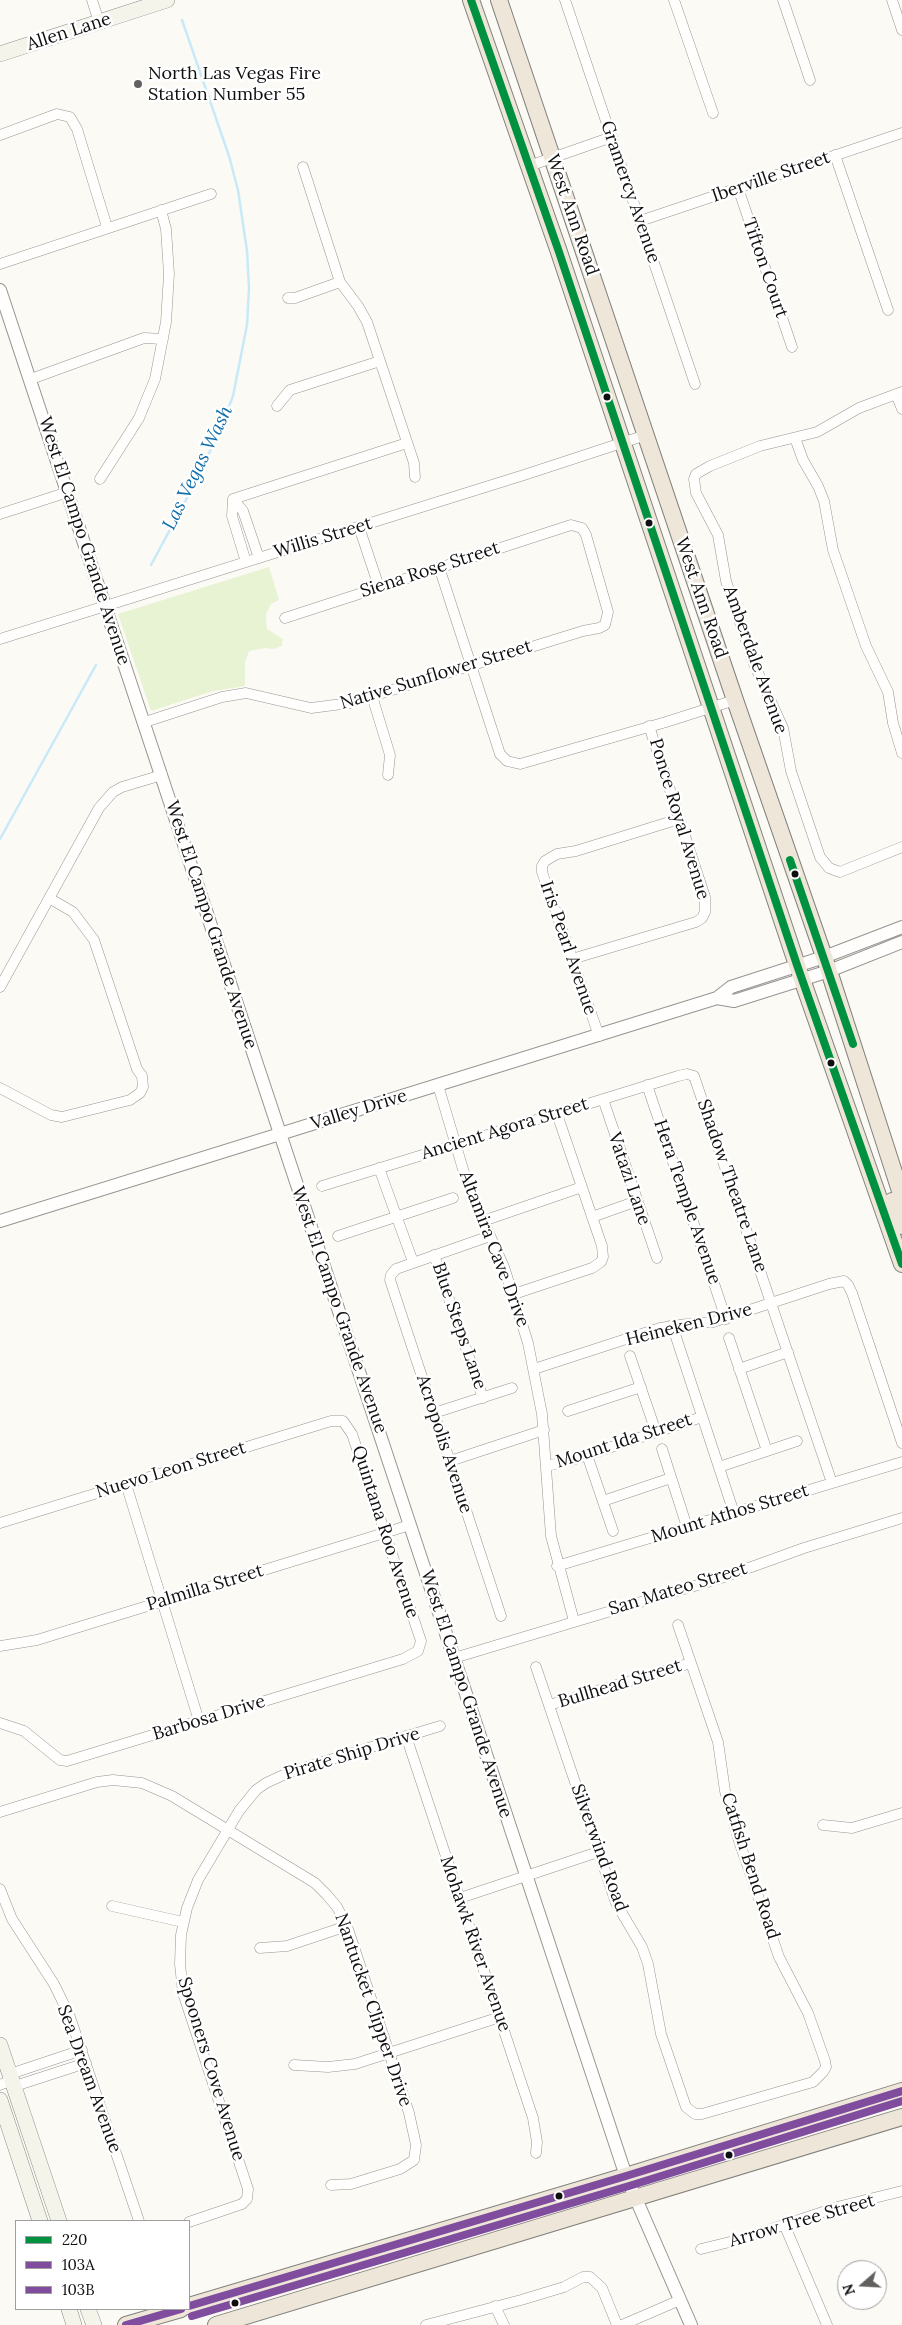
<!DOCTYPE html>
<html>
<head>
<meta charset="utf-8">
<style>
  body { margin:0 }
  #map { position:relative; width:902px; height:2325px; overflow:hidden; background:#fcfaf4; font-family:Lora,serif }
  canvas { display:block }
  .legend { position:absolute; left:15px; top:2220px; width:175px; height:90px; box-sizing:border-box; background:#fff; border:1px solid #9f9f9f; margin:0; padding:6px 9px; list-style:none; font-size:15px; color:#0f0f0f }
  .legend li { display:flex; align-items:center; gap:10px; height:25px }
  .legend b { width:25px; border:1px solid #9f9f9f }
  .north { position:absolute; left:837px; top:2260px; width:50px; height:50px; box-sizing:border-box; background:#fff; border:1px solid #9f9f9f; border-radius:50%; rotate:251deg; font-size:14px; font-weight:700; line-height:20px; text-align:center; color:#0f0f0f }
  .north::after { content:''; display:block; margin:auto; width:18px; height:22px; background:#62615f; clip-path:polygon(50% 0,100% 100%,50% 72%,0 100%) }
</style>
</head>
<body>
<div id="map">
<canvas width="902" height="2325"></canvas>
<ul class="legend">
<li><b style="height:6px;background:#009140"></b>220</li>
<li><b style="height:6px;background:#804c9e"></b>103A</li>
<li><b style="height:6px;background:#804c9e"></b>103B</li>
</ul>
<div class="north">N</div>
</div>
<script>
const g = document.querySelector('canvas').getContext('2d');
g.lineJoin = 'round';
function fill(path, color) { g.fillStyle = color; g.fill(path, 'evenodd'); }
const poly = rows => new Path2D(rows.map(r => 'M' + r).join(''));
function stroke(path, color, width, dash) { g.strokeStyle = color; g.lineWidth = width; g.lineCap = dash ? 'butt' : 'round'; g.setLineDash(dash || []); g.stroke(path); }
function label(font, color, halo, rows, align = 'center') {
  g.font = font + ' Lora,serif'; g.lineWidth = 5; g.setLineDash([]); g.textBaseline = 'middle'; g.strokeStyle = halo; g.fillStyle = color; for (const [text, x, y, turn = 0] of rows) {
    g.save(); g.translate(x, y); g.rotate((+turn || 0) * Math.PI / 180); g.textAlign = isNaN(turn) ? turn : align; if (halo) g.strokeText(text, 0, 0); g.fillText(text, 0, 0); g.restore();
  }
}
fill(poly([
  [269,567,279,600,271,604,266,614,267,629,283,639,282,646,273,649,265,648,249,651,245,662,245,686,213,691,151,711,118,614]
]), '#e7f3d2');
stroke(poly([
  [151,565,194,485,220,430,233,396,247,325,249,288,247,251,238,190,229,156,182,20],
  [0,839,96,665]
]), '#c8eaf8', 2.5);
const minor = poly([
  [92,0,99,22],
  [565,0,695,384],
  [674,0,713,113],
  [783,0,810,80],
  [892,0,902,30],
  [0,135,57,114,70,117,77,129,107,227],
  [835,155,888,310],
  [529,166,612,137],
  [303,167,340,282,358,306,367,322,414,463,415,477],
  [738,188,792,347],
  [640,221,902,133],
  [0,264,211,194],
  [288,298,295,298,340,282],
  [31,379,144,338,163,339],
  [902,392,859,408,817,432,760,446,710,466,696,474,694,479,696,493,718,535,726,581,754,664,783,728,791,771,820,857,829,868,840,872,902,847],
  [896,394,902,409],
  [277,406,290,390,380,361],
  [795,438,803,460,818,486,824,501,833,550,866,646,888,692,893,723,902,753],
  [100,479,139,418,155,379,166,322,169,274,166,229,161,210],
  [233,499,407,443],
  [233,499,243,511,259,558],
  [233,499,232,516,246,562],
  [0,514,68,492],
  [359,527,379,587],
  [439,567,500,754,507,761,520,764,666,722,735,700],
  [0,639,527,474,646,435],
  [372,696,390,755,388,775],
  [145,722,222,697,246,693,311,708,350,703,583,631,599,628,605,625,608,612,586,535,582,528,571,525,285,618],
  [572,959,696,922,702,918,705,912,705,897,649,726],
  [0,987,99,808,113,792,122,787,162,775],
  [599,1036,542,872,542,866,545,861,557,854,576,851,679,819],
  [438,1085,468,1186,504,1267,528,1343,542,1414,551,1536,574,1621],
  [647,1085,726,1319],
  [0,1088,51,1115,62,1117,130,1100,140,1093,143,1087,142,1076,137,1069,94,940,73,912,49,898],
  [603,1099,657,1258],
  [379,1168,413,1262],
  [322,1186,678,1076,687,1074,694,1076,832,1483],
  [592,1217,637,1201],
  [483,1221,582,1187],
  [338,1236,453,1198],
  [490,1236,396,1269,391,1275,390,1280,501,1616],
  [434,1255,483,1398],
  [514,1294,592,1268,601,1262,603,1257,602,1246,557,1114],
  [672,1325,734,1513],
  [729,1338,767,1451],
  [630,1356,656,1432],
  [534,1369,660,1328,687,1324,713,1322,829,1284,844,1281,848,1285,852,1293,902,1443],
  [739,1369,788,1352],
  [568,1411,641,1387],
  [434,1413,512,1388],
  [662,1449,687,1527],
  [587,1455,613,1531],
  [450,1461,544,1430],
  [546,1466,569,1461,702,1417],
  [719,1467,797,1441],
  [126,1484,199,1721],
  [603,1501,671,1478],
  [0,1523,331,1421,343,1421,352,1434,421,1641,418,1651,403,1659,67,1761,60,1760,24,1731,0,1723],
  [557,1566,902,1462],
  [0,1646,37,1640,410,1525],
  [454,1658,721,1578,804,1548,902,1518],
  [536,1667,616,1903,642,1947,648,1964,661,2034,686,2107,695,2114,702,2114,813,2082,823,2072,826,2067,825,2061,808,2013,779,1957,739,1841,725,1791,718,1742,678,1625],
  [549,1705,691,1663],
  [406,1736,533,2118,537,2142,536,2153],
  [0,1812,97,1782,113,1780,142,1783,172,1796,315,1883,327,1895,337,1907,347,1926,409,2113,416,2145,414,2160,400,2169,351,2184,331,2185],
  [823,1825,852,1828,902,1813],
  [0,1889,12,1919,54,1984,70,2017,139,2221],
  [460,1898,598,1852],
  [112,1906,183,1922],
  [260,1948,287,1946,347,1926],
  [294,2065,328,2067,355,2064,500,2017],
  [10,2074,82,2050],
  [0,2085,12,2080],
  [15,2086,86,2063],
  [189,2222,242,2204,247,2199,248,2189,183,1993,180,1964,181,1935,187,1908,198,1880,239,1811,256,1790,266,1783,290,1772,440,1726],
  [784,2224,827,2325],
  [701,2249,738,2240,841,2206,902,2191],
  [495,2306,504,2325],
  [426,2325,521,2300,564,2287,583,2277,590,2277,602,2288,617,2325],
  [622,2325,680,2300]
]);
const tertiary = poly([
  [0,290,626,2176,691,2325],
  [717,998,734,1001,829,971,902,942],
  [0,1221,717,998,731,987,824,957,902,927]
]);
const secondary = poly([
  [0,54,167,0],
  [0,2045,59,2221],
  [0,2100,40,2221],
  [69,2309,74,2325],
  [88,2309,94,2325]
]);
const primary = poly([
  [471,0,559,252,797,965,902,1264],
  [499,0,735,700,829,971,902,1197],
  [892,1201,902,1226],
  [189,2306,626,2176,902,2091],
  [126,2325,181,2309],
  [216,2325,902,2117]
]);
stroke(minor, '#969592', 11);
stroke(tertiary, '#969592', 14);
stroke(secondary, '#8c8b89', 16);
stroke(primary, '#83827f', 18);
stroke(minor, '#fffefd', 10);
stroke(tertiary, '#fffefd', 12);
stroke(secondary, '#f5f4eb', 15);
stroke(primary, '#eee7d9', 16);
stroke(poly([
  [471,0,559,252,797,965,902,1264],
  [790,860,853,1044]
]), '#009140', 8);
stroke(poly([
  [189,2306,626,2176,902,2091],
  [126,2325,181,2309]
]), '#804c9e', 8);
stroke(poly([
  [192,2316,629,2186,902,2101]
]), '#804c9e', 8);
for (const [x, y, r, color] of [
  [138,84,5,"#62615f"],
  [607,397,4.5,"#0f0f0f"],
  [649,523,4.5,"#0f0f0f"],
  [795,874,4.5,"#0f0f0f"],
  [831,1063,4.5,"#0f0f0f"],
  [729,2155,4.5,"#0f0f0f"],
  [559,2196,4.5,"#0f0f0f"],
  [235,2303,4.5,"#0f0f0f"]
]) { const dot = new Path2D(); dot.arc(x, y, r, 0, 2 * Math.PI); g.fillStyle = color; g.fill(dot); stroke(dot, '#fff', 2); }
label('18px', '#0f0f0f', '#fff', [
  ["Allen Lane",69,32,-18],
  ["Iberville Street",771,177,-19],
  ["Gramercy Avenue",630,192,71],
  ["West Ann Road",572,215,71],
  ["Tifton Court",765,268,71],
  ["Willis Street",323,538,-17],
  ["West El Campo Grande Avenue",84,541,72],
  ["Siena Rose Street",430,570,-18],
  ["West Ann Road",701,598,71],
  ["Amberdale Avenue",755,660,70],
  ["Native Sunflower Street",436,675,-17],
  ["Ponce Royal Avenue",679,819,73],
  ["West El Campo Grande Avenue",211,925,72],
  ["Iris Pearl Avenue",568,948,71],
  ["Valley Drive",359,1110,-17],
  ["Ancient Agora Street",505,1129,-17],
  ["Vatazi Lane",629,1179,71],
  ["Shadow Theatre Lane",732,1186,71],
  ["Hera Temple Avenue",687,1202,71],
  ["Altamira Cave Drive",494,1249,69],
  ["West El Campo Grande Avenue",339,1310,71],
  ["Heineken Drive",689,1325,-14],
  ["Blue Steps Lane",459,1326,71],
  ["Mount Ida Street",624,1441,-18],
  ["Acropolis Avenue",444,1444,72],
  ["Nuevo Leon Street",171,1470,-17],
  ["Mount Athos Street",730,1514,-17],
  ["Quintana Roo Avenue",385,1532,72],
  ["Palmilla Street",205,1588,-17],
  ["San Mateo Street",678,1589,-17],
  ["Bullhead Street",620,1684,-17],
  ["West El Campo Grande Avenue",466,1694,72],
  ["Barbosa Drive",209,1718,-17],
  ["Pirate Ship Drive",352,1754,-17],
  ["Silverwind Road",599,1848,70],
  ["Catfish Bend Road",750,1866,72],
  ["Mohawk River Avenue",475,1944,71],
  ["Nantucket Clipper Drive",373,2010,71],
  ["Spooners Cove Avenue",211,2069,73],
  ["Sea Dream Avenue",89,2079,70],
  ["Arrow Tree Street",802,2221,-16]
]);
label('18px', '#0f0f0f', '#fff', [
  ["North Las Vegas Fire",148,74],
  ["Station Number 55",148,95]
], 'left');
label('italic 19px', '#0f6eaa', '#fff', [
  ["Las Vegas Wash",198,468,-64]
]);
</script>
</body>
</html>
